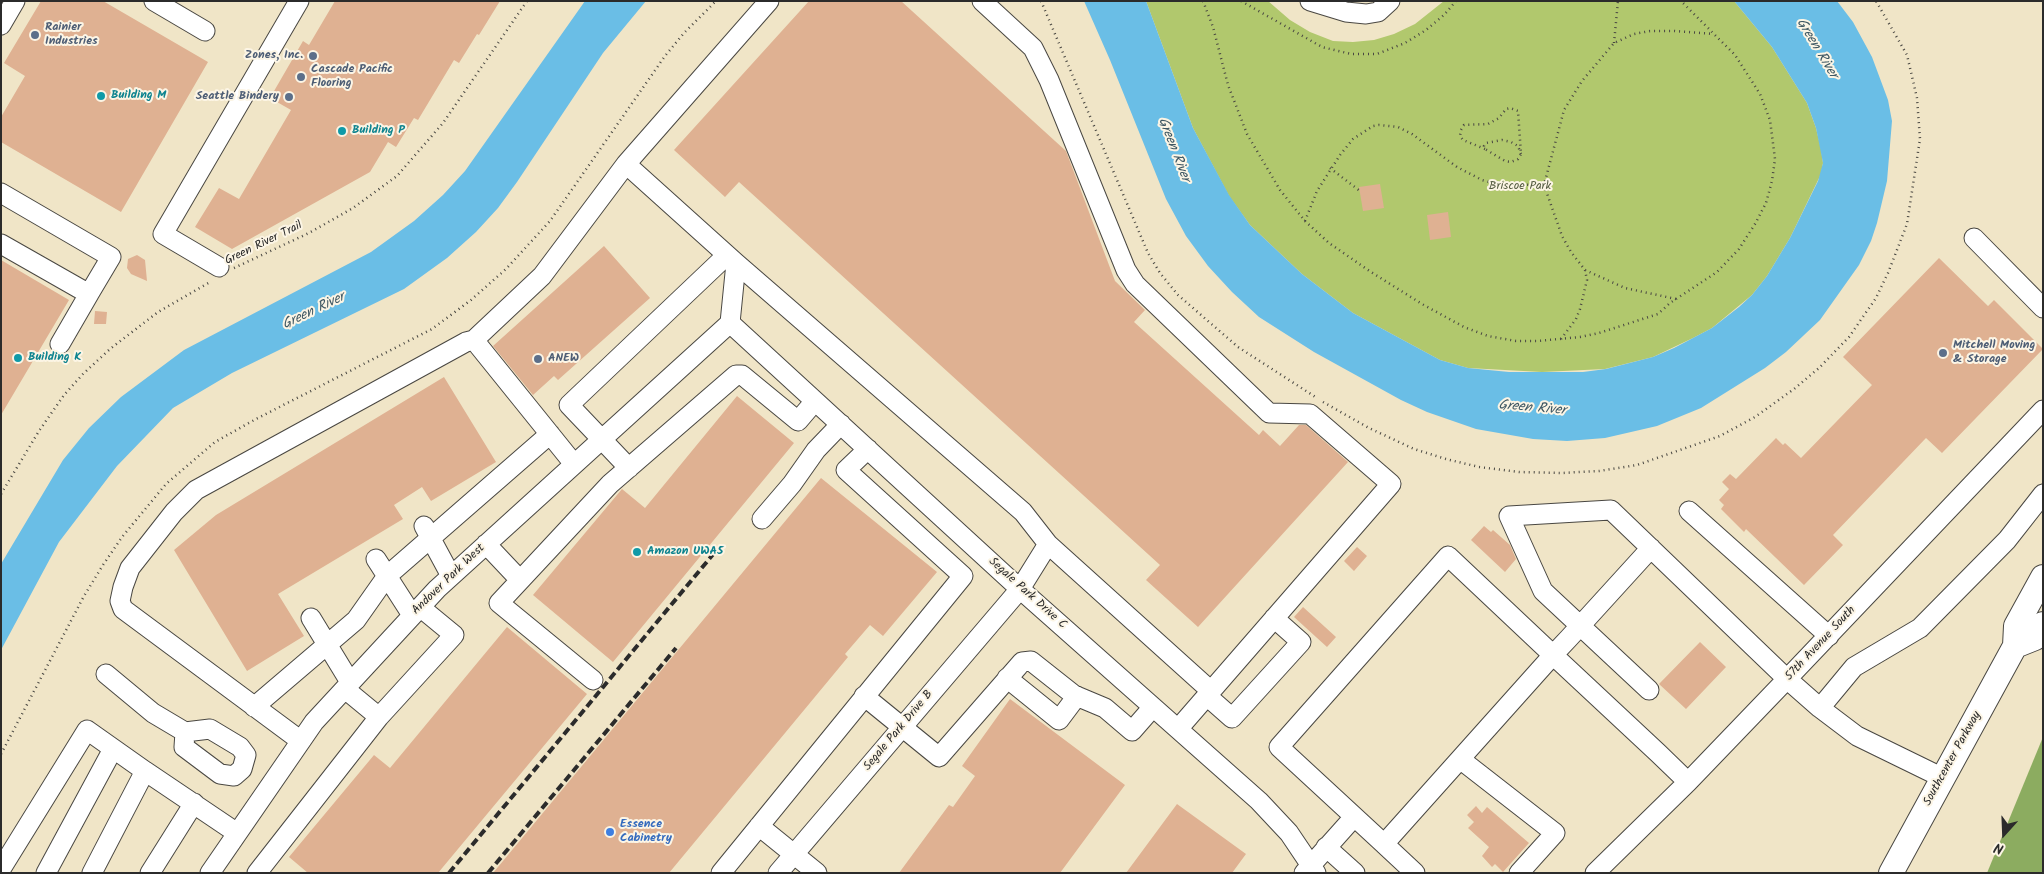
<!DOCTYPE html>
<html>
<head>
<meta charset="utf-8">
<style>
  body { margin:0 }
  #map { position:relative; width:2044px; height:874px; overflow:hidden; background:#f0e5c7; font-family:Kalam,sans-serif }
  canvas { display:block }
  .frame { position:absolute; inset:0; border:2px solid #2b2b2b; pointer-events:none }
  .north { position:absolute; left:1979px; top:809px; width:50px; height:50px; -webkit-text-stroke:4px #fcf5e5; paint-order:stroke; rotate:200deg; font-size:14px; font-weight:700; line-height:20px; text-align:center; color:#2b2b2b }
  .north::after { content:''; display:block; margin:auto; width:18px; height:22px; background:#2b2b2b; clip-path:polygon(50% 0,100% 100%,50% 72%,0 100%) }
</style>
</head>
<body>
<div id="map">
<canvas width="2044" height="874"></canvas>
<div class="frame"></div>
<div class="north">N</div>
</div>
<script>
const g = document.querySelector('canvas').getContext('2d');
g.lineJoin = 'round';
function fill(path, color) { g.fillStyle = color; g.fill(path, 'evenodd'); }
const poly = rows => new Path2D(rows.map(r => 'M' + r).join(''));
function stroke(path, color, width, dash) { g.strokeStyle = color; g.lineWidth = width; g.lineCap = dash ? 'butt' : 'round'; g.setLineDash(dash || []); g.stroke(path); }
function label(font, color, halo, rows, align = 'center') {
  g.font = font + ' Kalam,sans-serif'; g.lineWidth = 4; g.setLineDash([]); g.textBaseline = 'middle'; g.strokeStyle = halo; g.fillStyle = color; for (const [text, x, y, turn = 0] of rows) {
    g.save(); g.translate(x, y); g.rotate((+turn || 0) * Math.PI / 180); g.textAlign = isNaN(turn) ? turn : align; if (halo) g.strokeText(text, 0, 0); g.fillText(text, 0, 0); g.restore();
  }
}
fill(poly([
  [1146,1,1268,1,1290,20,1310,32,1333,41,1353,42,1374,40,1394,34,1415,24,1444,1,1734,1,1772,47,1807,103,1816,128,1821,149,1823,163,1821,174,1790,238,1767,276,1752,295,1712,328,1693,338,1653,357,1605,369,1542,372,1468,368,1440,360,1353,313,1302,274,1250,225,1229,196,1193,128]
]), '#b1c86d');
fill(poly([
  [2043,737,2043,873,1987,873]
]), '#8cac60');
fill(poly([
  [585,1,646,1,603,53,517,182,498,208,476,232,447,258,404,289,232,373,173,408,117,466,59,542,1,650,1,564,63,460,89,428,121,397,184,350,371,252,414,221,443,195,465,171],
  [1084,1,1146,1,1193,128,1229,195,1250,225,1302,274,1353,313,1440,360,1468,368,1509,372,1583,372,1606,369,1653,357,1674,348,1712,328,1739,307,1752,295,1767,276,1790,238,1818,181,1823,163,1816,128,1807,103,1772,47,1734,1,1837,1,1853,22,1872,57,1888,100,1892,121,1887,181,1877,223,1871,241,1859,265,1820,320,1786,352,1765,368,1701,408,1657,426,1605,438,1567,441,1533,439,1476,429,1427,412,1401,400,1314,352,1259,317,1232,292,1208,266,1186,236,1166,199,1110,60]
]), '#6abee6');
fill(poly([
  [41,1,103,1,208,62,121,212,1,142,1,117,25,76,4,63],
  [335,1,500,1,479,35,477,34,459,63,454,60,418,120,414,118,396,147,388,142,370,172,232,249,195,227,219,188,239,199,291,110,270,98,303,41,309,45],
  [809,1,901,1,1066,151,1115,281,1145,310,1134,322,1259,435,1263,430,1280,446,1299,425,1306,425,1348,462,1198,627,1146,580,1160,565,739,182,725,197,674,150],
  [1380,184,1384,208,1363,211,1359,187],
  [1448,212,1451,237,1430,240,1427,215],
  [604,246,650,298,558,380,554,376,533,395,493,346],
  [137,255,145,260,147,281,131,274,127,268,128,259],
  [1939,258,1988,306,1994,300,2043,349,1942,453,1926,438,1833,535,1843,545,1804,585,1746,529,1744,532,1721,509,1724,505,1719,500,1729,489,1722,482,1730,474,1736,479,1776,438,1783,445,1785,443,1801,458,1872,385,1843,357],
  [1,260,69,300,1,415],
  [95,311,107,312,106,324,94,324],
  [444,377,496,462,431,501,422,487,394,505,403,519,278,594,304,636,247,671,174,550,216,515],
  [737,396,794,443,613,662,533,595,622,489,645,508],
  [821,478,937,572,883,636,870,625,845,654,848,657,669,873,493,873],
  [1484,526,1491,532,1493,530,1510,545,1516,559,1505,572,1471,540],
  [1357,547,1367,556,1354,571,1344,561],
  [1303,607,1336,637,1327,647,1294,617],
  [507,627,587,694,438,873,308,873,289,857,374,755,390,768],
  [1700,642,1726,667,1686,709,1659,684],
  [1010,699,1125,785,1060,873,899,873,949,805,953,807,975,776,962,766],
  [1177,804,1246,854,1232,873,1126,873],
  [1476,806,1482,813,1487,807,1529,843,1503,872,1495,864,1492,867,1482,856,1489,847,1468,828,1474,822,1467,815]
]), '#dfb192');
const minor = poly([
  [154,1,205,31],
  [982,1,1033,48,1049,80,1126,270,1135,284,1269,413,1310,414,1391,484,1178,729],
  [1310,1,1346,12,1366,14,1378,12,1390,1],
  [1,25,15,1],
  [626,164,736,263,1023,512,1048,544,1020,589,778,873],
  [1,193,111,257,89,294],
  [1974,238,2043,308],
  [1,244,89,294,60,344],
  [219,267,163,234,299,1],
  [730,323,1020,589,1259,801,1289,833,1316,873],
  [730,323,736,263],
  [474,340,574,464],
  [629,468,569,405,727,255],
  [1689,511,1829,636],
  [762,519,792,484,816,450,841,424],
  [424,526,451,576],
  [486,544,520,580],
  [1048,544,1211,691],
  [1651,548,1580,626,1569,638,1553,655,1460,759,1384,844,1279,747,1448,556,1553,655,1658,753,1688,782],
  [376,559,412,615],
  [311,618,350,682],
  [106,674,153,713,185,732,210,729,240,747,246,755,242,769,234,776,220,774,184,747,185,732],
  [1007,678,1059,720,1077,696],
  [593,680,499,603,610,484,736,375,742,375,798,421,815,401],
  [345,689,379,717],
  [1649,690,1543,591,1509,516,1611,510,1787,679,1820,708,1857,736,1943,778],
  [864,696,939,757,1022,662,1031,661,1074,695,1105,708,1132,731,1153,707],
  [1207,696,1232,718,1301,642,1274,618],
  [254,707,356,620,387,576,550,434],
  [1820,708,1854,667,1920,628,2007,540,2043,494],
  [301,741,123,609,120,601,123,587,130,568,174,512,196,490,466,342,474,340,542,276,626,164,769,1],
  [1460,759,1555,833,1519,873],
  [759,826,817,873],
  [1384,844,1415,873],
  [1326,847,1355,873],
  [1,869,87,730,145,771,237,833],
  [46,873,113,749],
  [92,873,145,771],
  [150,873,194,803],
  [210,873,314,722,437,589,730,323],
  [257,873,379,717,454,635,420,607],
  [721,873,963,576,846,470,868,449],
  [1304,873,1354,817],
  [1595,873,1688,782,1787,679,2043,410]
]);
const major = poly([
  [2015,646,2035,638,2043,624],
  [1891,873,2015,646,2016,626,2043,577]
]);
stroke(minor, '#494742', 21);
stroke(major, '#494742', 26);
stroke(poly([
  [1041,1,1148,253,1160,273,1178,295,1238,347,1317,398],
  [1203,1,1213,27,1228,85,1247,134,1280,190,1305,221,1329,243,1371,272,1422,304,1464,327,1488,336,1516,341,1538,341,1580,337,1599,333,1658,314,1670,303,1717,272,1739,249,1755,224,1766,203,1772,181,1775,159,1770,120,1760,94,1735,55,1681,1],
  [1241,1,1322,47,1351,54,1377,54,1405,43,1426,30,1444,15,1456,1],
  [1614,43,1618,1],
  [1485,149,1463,140,1460,136,1461,130,1464,125,1488,124,1499,118,1506,109,1510,108,1518,111,1521,154,1518,159,1511,162,1505,161,1485,149,1484,146,1486,143,1502,140,1511,142,1518,146,1521,154],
  [1330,168,1360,191],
  [1305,221,1317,191,1340,155,1353,139,1373,126,1379,125,1398,127,1412,134,1457,167,1482,180,1497,184,1544,185],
  [234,268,309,233,353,208,397,176,443,123,527,1],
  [1676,299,1625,288,1585,270,1571,252,1562,236,1544,185,1564,110,1582,81,1614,43,1634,34,1650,31,1675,31,1714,34],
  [1561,339,1576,319,1580,309,1587,280,1585,270],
  [1323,402,1369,428,1414,449,1446,459,1479,467,1519,472,1562,473,1599,471,1637,465,1720,436,1755,417,1794,389,1819,368,1849,337,1876,298,1888,273,1907,224,1920,139,1917,98,1907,55,1876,1],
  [1,494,39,431,64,395,83,374,110,349,158,312,210,282],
  [1,754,84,596,103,565,122,537,166,484,215,442,256,419,432,329,471,300,506,269,550,221,665,56,684,33,716,1]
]), '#494742', 2.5, [1, 4]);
stroke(minor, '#fff', 19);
stroke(major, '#fff', 24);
stroke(poly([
  [449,873,715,552],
  [488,873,676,648]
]), '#2b2b2b', 4, [8, 4]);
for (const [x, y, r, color] of [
  [35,35,5,"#5c6f8a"],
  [313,56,5,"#5c6f8a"],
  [301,77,5,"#5c6f8a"],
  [101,96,5,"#0f9aa8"],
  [289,97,5,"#5c6f8a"],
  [342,131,5,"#0f9aa8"],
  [1943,353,5,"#5c6f8a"],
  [18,358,5,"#0f9aa8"],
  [538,359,5,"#5c6f8a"],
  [637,552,5,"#0f9aa8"],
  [610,832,5,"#3f7fe0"]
]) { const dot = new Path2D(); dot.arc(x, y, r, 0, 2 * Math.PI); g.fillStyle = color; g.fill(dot); stroke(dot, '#fcf5e5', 2); }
label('bold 12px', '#4e5e75', '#fcf5e5', [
  ["Rainier",45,28],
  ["Industries",45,42],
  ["Zones, Inc.",303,56,"right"],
  ["Cascade Pacific",311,70],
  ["Flooring",311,84],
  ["Seattle Bindery",279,97,"right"],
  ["Mitchell Moving",1953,346],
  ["& Storage",1953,360],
  ["ANEW",548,359]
], 'left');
label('bold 12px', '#0d838f', '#fcf5e5', [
  ["Building M",111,96],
  ["Building P",352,131],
  ["Building K",28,358],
  ["Amazon UWA5",647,552]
], 'left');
label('12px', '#535a3f', '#fcf5e5', [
  ["Briscoe Park",1520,187]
]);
label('12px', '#2b2b2b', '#fcf5e5', [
  ["Green River Trail",264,244,-26],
  ["Andover Park West",449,580,-44],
  ["Segale Park Drive C",1027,594,42],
  ["57th Avenue South",1821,644,-47],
  ["Segale Park Drive B",899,731,-50],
  ["Southcenter Parkway",1953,759,-61]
]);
label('bold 12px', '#366cbe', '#fcf5e5', [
  ["Essence",620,825],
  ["Cabinetry",620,839]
], 'left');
label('italic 14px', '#3e5763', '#fcf5e5', [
  ["Green River",1816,49,59],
  ["Green River",1173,150,69],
  ["Green River",314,312,-26],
  ["Green River",1532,409,5]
]);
</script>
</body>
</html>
